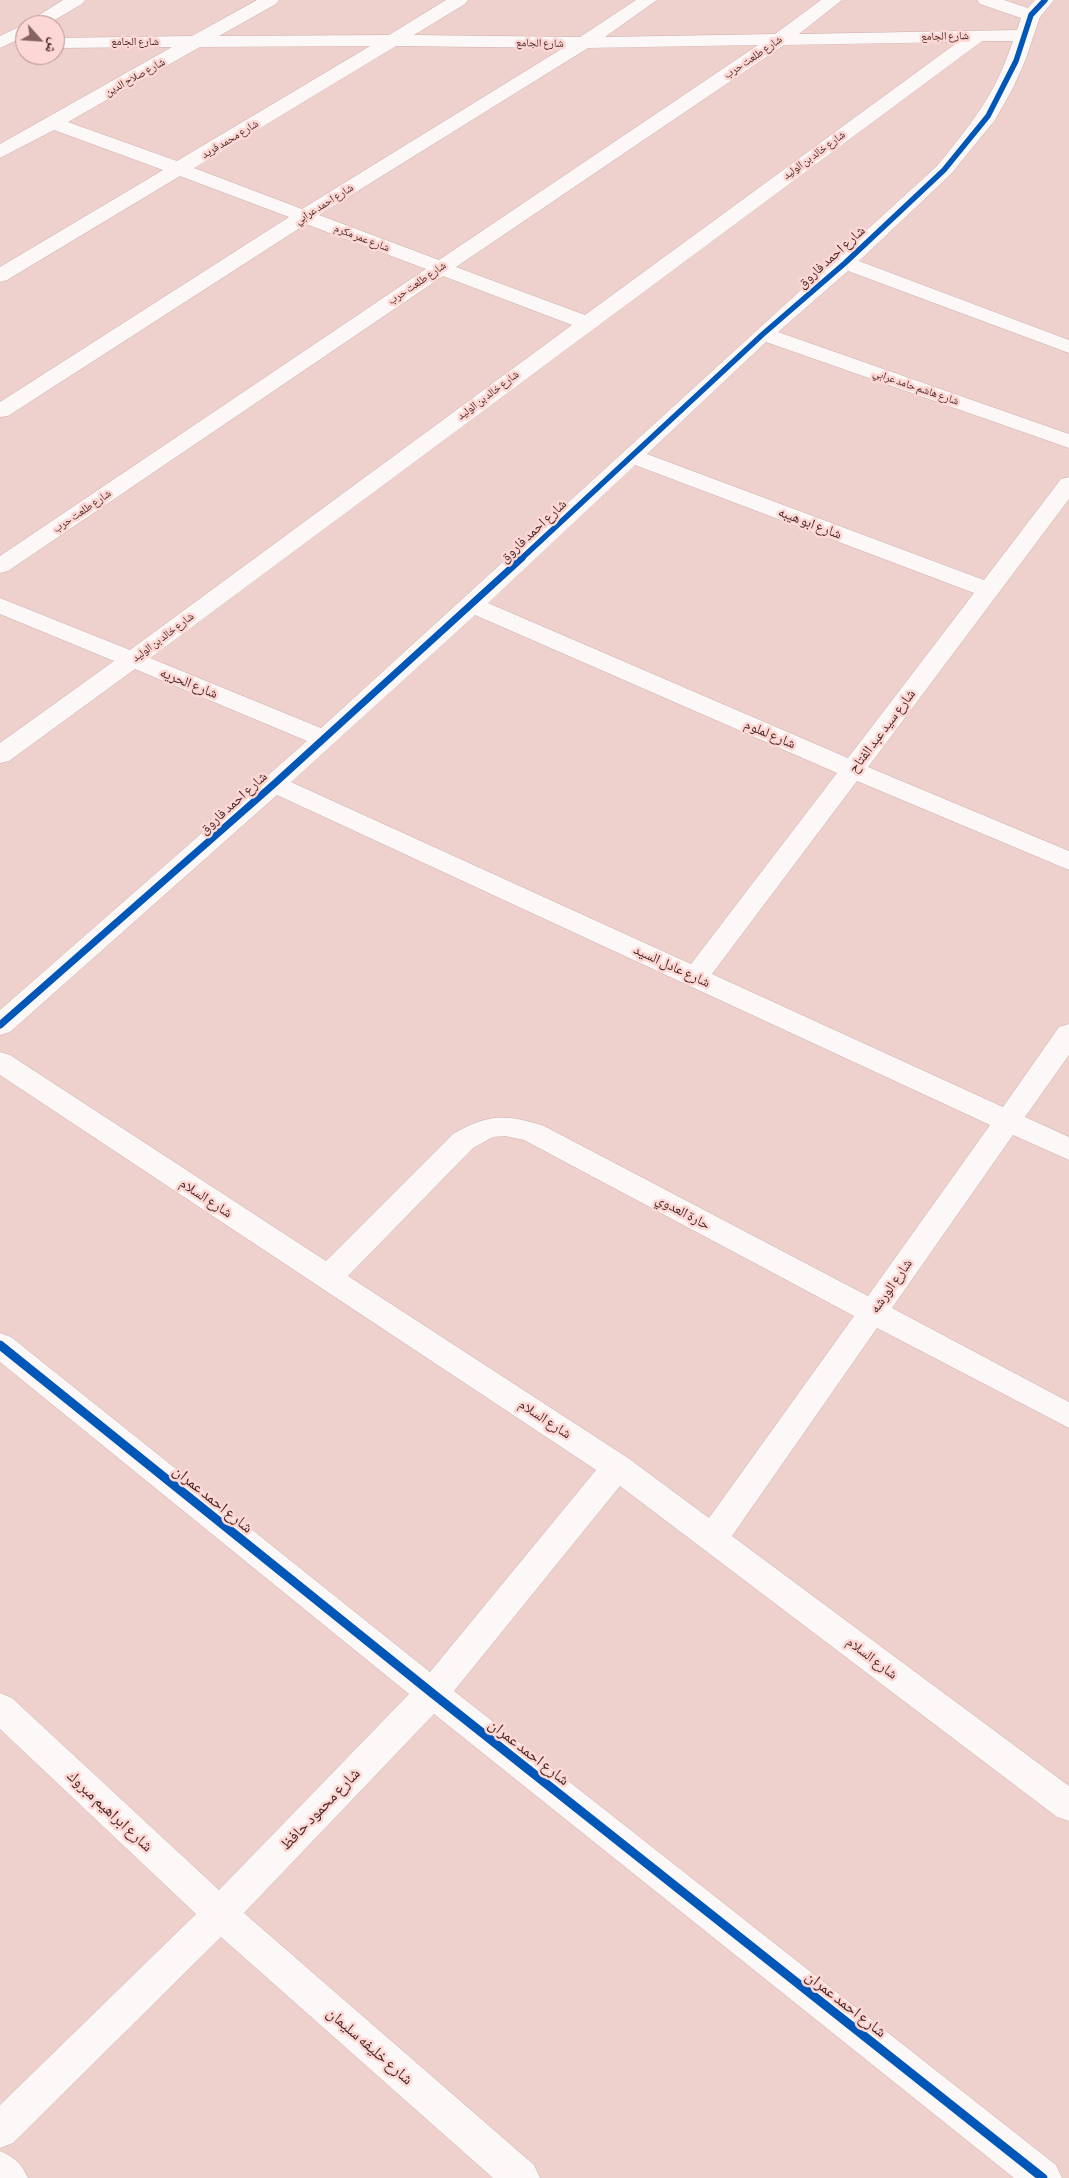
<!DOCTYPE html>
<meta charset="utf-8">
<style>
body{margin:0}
#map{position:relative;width:1069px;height:2178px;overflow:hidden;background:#eed0cd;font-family:"Asap Condensed","Noto Naskh Arabic",sans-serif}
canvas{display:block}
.north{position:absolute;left:15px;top:15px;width:50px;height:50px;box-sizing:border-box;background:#fdd7d3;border:1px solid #b5918d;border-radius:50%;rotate:116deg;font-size:14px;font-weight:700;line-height:20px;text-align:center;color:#4a2724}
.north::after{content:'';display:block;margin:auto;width:18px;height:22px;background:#83625f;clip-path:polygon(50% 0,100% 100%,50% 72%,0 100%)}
</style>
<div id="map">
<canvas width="1069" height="2178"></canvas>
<div class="north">ش</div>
</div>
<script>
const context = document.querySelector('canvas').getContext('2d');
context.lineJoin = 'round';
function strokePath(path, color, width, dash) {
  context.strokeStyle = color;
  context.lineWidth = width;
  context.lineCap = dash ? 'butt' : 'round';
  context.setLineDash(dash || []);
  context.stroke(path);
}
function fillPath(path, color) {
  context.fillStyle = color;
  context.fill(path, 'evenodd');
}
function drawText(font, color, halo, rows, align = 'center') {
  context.font = font + ' "Asap Condensed","Noto Naskh Arabic",sans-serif';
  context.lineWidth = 5;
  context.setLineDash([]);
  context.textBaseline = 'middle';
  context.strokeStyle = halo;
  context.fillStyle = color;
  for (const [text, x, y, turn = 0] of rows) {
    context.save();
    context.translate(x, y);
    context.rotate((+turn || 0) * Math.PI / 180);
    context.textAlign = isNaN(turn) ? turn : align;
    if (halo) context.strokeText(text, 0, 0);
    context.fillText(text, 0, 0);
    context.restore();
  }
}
const minor = new Path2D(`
 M 63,0 L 85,0 L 82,4 L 46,25 L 25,25 L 25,36 L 0,48 L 0,36 L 25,24 Z
 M 257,0 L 279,0 L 276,4 L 219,36 L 389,35 L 446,0 L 468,0 L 465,4 L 414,35 L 580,37 L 636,0 L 657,0 L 605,37 L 775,34 L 821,0 L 842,0 L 799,34 L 1017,30 L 1021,18 L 980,4 L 977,0 L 1004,0 L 1028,8 L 1035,0 L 1054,0 L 1040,17 L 1025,61 L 1013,88 L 995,120 L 951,174 L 859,261 L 1069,340 L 1069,353 L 848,271 L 778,332 L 1069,434 L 1069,448 L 766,342 L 647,454 L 984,580 L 1061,479 L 1069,477 L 1069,499 L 868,767 L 1069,851 L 1069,870 L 857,781 L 712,974 L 1003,1107 L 1059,1027 L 1069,1024 L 1069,1055 L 1025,1117 L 1069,1137 L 1069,1160 L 1013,1135 L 892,1308 L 1069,1402 L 1069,1428 L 877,1328 L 732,1536 L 1069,1786 L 1069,1821 L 1057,1817 L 620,1486 L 454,1691 L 1056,2165 L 1062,2178 L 1014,2178 L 434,1714 L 244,1913 L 534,2165 L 540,2178 L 493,2178 L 221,1937 L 13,2143 L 0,2148 L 0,2105 L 196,1914 L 0,1729 L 0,1693 L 12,1698 L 219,1890 L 409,1694 L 0,1362 L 0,1333 L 11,1337 L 430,1672 L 596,1470 L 0,1075 L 0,1052 L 10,1055 L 326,1261 L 453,1134 C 489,1113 506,1114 544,1126 L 868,1296 L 990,1125 L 277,795 L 10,1032 L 0,1035 L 0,1010 L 307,741 L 135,669 L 9,761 L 0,763 L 0,743 L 114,661 L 0,614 L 0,598 L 130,650 L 572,325 L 443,276 L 8,571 L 0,573 L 0,556 L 426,269 L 306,224 L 8,416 L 0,417 L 0,402 L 289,217 L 180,176 L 7,280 L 0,282 L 0,267 L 163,170 L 54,130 L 0,158 L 0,144 L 172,47 L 55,48 L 55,38 L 192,36 ZM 982,41 L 1013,41 C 995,95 973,122 937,166 L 321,728 L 150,658 ZM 958,42 L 585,315 L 456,267 L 784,45 ZM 758,45 L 439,260 L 319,215 L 588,48 ZM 370,46 L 177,161 L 68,122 L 200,47 ZM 396,46 L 563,48 L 302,209 L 194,168 ZM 635,465 L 974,593 L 848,758 L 488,603 ZM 475,615 L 837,773 L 691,964 L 291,782 ZM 505,1136 L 524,1140 L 854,1316 L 709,1518 L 628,1458 L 348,1276 L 473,1148 L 493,1137 Z
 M 0,2151 C 15,2158 21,2163 28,2178 L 0,2178 Z`);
strokePath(minor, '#ccaeab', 1);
fillPath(minor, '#fcf8f8');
strokePath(new Path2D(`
 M 521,559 L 763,334 L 845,263 L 944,170 L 988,116 L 1016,61 L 1031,15 L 1045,0`), '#0057b8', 5.5);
strokePath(new Path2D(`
 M 0,1025 L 274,784 L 522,558`), '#0057b8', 7);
strokePath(new Path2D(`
 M 0,1345 L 432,1693 L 1043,2178`), '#0057b8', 9);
drawText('11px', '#4a2724', '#fdd7d3', [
 ["شارع الجامع",945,36,-1],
 ["شارع الجامع",135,42],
 ["شارع الجامع",540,43,1],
 ["شارع طلعت حرب",753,57,-34],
 ["شارع صلاح الدين",135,77,-29],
 ["شارع محمد فريد",230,139,-31],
 ["شارع خالد بن الوليد",814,155,-36],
 ["شارع احمد عرابي",324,204,-32],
 ["شارع عمر مكرم",362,238,21],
 ["شارع طلعت حرب",417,283,-34],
 ["شارع هاشم حامد عرابي",916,387,19],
 ["شارع خالد بن الوليد",488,395,-37],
 ["شارع طلعت حرب",82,511,-34],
 ["شارع خالد بن الوليد",163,637,-37]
]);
drawText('14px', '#4a2724', '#fdd7d3', [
 ["شارع احمد فاروق",831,257,-42],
 ["شارع ابو هيبه",810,523,21],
 ["شارع احمد فاروق",533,531,-43],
 ["شارع الحريه",189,683,22],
 ["شارع سيد عبد الفتاح",882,731,-53],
 ["شارع لملوم",770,734,23],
 ["شارع احمد فاروق",233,803,-42],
 ["شارع عادل السيد",672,966,25],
 ["شارع السلام",206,1198,33],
 ["حارة العدوي",683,1212,28],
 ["شارع الورشه",891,1286,-55],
 ["شارع السلام",545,1419,33],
 ["شارع السلام",872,1658,37]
]);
drawText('16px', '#4a2724', '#fdd7d3', [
 ["شارع احمد عمران",213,1499,39],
 ["شارع احمد عمران",529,1752,38],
 ["شارع محمود حافظ",320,1809,-46],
 ["شارع ابراهيم مبروك",110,1811,43],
 ["شارع احمد عمران",846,2004,38],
 ["شارع خليفه سليمان",370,2046,41]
]);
</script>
